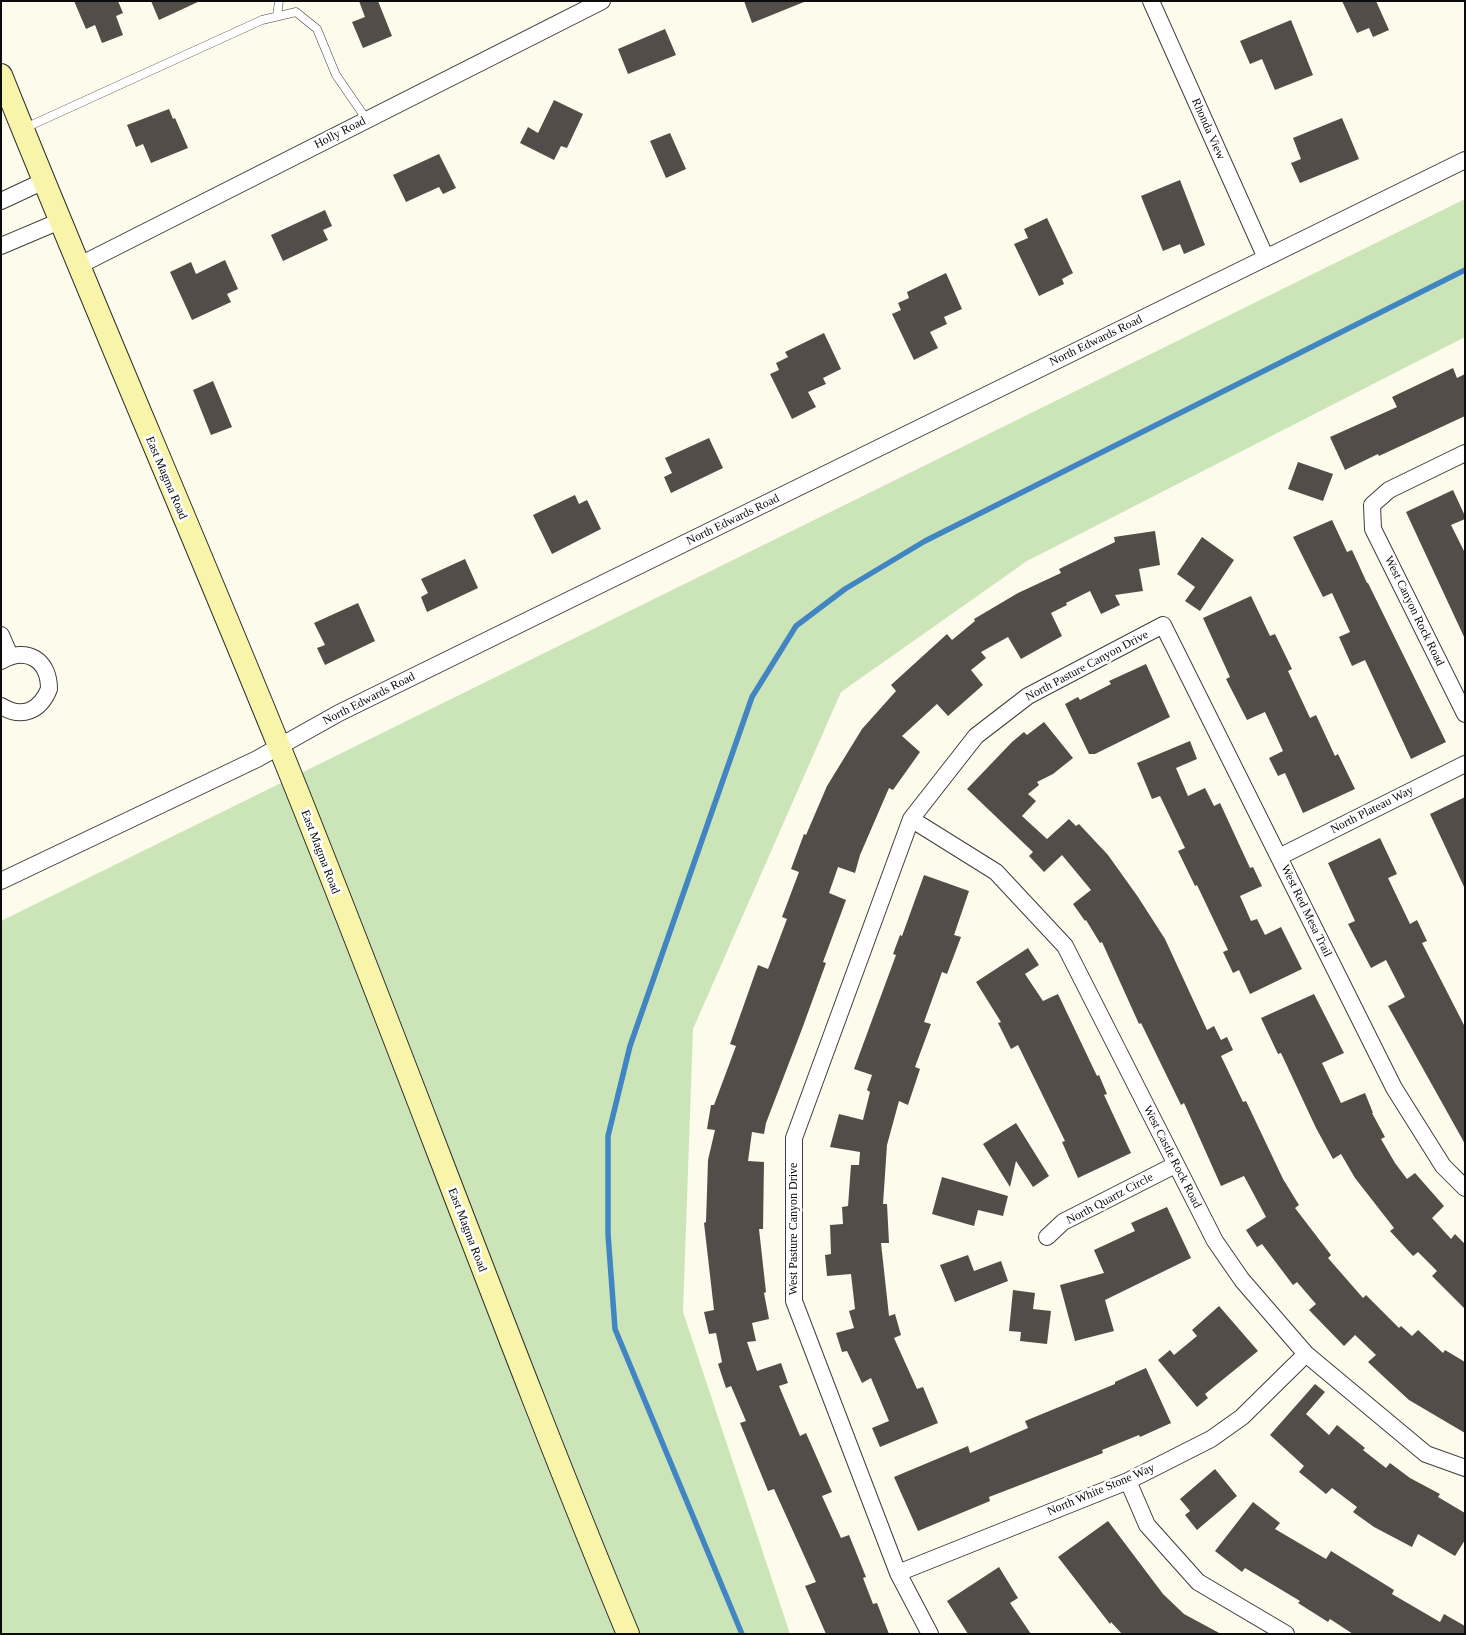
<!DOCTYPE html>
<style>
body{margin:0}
#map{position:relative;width:1466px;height:1635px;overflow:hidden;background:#fdfbeb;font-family:Georgia,serif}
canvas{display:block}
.frame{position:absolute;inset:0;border:2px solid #0b0b0b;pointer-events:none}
</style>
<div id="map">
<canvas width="1466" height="1635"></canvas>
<div class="frame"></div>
</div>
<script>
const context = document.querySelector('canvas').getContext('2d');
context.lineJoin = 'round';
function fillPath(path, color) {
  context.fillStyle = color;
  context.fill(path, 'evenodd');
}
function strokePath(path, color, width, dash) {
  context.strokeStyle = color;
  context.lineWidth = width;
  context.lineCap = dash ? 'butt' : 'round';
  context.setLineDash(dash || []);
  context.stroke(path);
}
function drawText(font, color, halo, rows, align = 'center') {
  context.font = font + ' Georgia,serif';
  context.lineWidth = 5;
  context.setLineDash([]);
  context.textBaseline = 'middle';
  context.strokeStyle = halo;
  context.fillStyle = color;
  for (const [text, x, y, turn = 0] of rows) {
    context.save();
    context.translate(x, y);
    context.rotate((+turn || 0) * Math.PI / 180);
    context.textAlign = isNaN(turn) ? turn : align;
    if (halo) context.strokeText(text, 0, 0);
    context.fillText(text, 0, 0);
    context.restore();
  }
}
fillPath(new Path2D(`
 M 1465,199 L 1465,337 L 1027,561 L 841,692 L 693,1029 L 683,1312 L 790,1634 L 1,1634 L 1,921 Z`), '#cce5b8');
strokePath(new Path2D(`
 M 742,1634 L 615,1329 L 608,1234 L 608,1136 L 630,1046 L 752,697 L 796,626 L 845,589 L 925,541 L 1465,270`), '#4186c2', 5.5);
fillPath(new Path2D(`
 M 74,1 L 118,1 L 123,13 L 116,16 L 123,35 L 102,43 L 95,25 L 86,29 Z
 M 151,1 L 200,1 L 159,20 Z
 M 359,1 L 378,1 L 392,36 L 363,48 L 352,22 L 365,17 Z
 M 744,1 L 804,1 L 804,2 L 752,23 Z
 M 1342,1 L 1376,1 L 1389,30 L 1373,37 L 1369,28 L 1357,33 Z
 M 1291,20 L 1313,75 L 1275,90 L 1262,59 L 1250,64 L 1240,41 Z
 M 665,29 L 676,55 L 628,74 L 618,49 Z
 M 554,100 L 583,114 L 567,148 L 561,146 L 554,160 L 520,143 L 528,127 L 538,133 Z
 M 169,109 L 173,119 L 175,118 L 188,148 L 151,163 L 143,144 L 136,147 L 127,125 Z
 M 1342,118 L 1359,159 L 1300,183 L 1291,163 L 1301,159 L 1293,138 Z
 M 670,133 L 686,169 L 666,178 L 650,141 Z
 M 439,154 L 456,188 L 443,194 L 439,187 L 406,202 L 393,175 Z
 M 1180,180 L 1205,245 L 1184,254 L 1180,244 L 1163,251 L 1141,196 Z
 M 325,210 L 332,226 L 323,230 L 328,240 L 283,261 L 271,235 Z
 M 1047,218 L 1073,273 L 1062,279 L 1064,284 L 1039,296 L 1014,244 L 1028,238 L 1024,229 Z
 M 225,260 L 238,289 L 227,294 L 231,302 L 192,320 L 170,272 L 191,262 L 196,274 Z
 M 946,273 L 962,309 L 944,317 L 947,324 L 930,332 L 938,348 L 914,360 L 892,314 L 901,310 L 898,303 L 909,298 L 907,292 Z
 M 824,333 L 841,369 L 823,378 L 826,384 L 808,392 L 816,407 L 792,419 L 770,374 L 779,370 L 776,363 L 788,357 L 785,352 Z
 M 1453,368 L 1457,378 L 1465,374 L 1465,416 L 1379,456 L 1378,454 L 1345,470 L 1330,437 L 1397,407 L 1392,397 Z
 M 213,381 L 232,427 L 211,435 L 193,390 Z
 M 709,438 L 723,468 L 671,493 L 664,477 L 672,473 L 665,458 Z
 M 1298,462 L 1333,474 L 1323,501 L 1288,489 Z
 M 1453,490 L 1465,516 L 1465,519 L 1451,525 L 1465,553 L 1465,639 L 1406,512 Z
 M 575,495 L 579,504 L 587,500 L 601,529 L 552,554 L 533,515 Z
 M 1332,520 L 1347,552 L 1352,550 L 1367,583 L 1368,583 L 1446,742 L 1411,759 L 1365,660 L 1352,666 L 1339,637 L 1350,632 L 1332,593 L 1323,597 L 1293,537 Z
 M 1155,531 L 1160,565 L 1139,569 L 1143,591 L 1115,595 L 1120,605 L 1101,614 L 1090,591 L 1066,603 L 1067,605 L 1051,613 L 1062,636 L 1021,659 L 1008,637 L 981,652 L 986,658 L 971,670 L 983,685 L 948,716 L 937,704 L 902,736 L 920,752 L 893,790 L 889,788 L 860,855 L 855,873 L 838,867 L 829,893 L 846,900 L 823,962 L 826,963 L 802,1029 L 766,1123 L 764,1134 L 752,1132 L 748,1161 L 764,1162 L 763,1229 L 759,1229 L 766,1292 L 764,1293 L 769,1319 L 752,1323 L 756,1341 L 747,1342 L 757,1371 L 781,1363 L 788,1383 L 779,1386 L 800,1436 L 806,1433 L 832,1492 L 822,1496 L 841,1538 L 849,1535 L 866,1577 L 863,1578 L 873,1604 L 877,1603 L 889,1634 L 826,1634 L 805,1586 L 816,1582 L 774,1489 L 768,1491 L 740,1423 L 746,1421 L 731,1386 L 726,1388 L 718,1364 L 722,1362 L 716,1333 L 709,1334 L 704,1312 L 714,1310 L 704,1223 L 706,1222 L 708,1160 L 715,1130 L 707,1129 L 711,1105 L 714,1105 L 736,1046 L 730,1044 L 758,965 L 768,969 L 787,919 L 782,917 L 799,872 L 791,869 L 804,834 L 806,835 L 827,786 L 862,729 L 896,691 L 891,685 L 947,634 L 952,640 L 975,621 L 974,619 L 1018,593 L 1061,573 L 1059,569 L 1115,542 L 1114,537 Z
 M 1202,537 L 1234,560 L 1200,611 L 1185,601 L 1195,587 L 1177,574 Z
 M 465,559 L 478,588 L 427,612 L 421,597 L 428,593 L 421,579 Z
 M 1251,596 L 1270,636 L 1275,634 L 1292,669 L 1288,671 L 1310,718 L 1316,715 L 1335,756 L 1338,754 L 1355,789 L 1303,813 L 1285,773 L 1278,776 L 1269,758 L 1283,751 L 1265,712 L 1247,720 L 1226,679 L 1230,677 L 1203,618 Z
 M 358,603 L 375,641 L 325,665 L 317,648 L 325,645 L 314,623 Z
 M 1146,664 L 1170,717 L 1095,754 L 1089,754 L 1065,704 L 1078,697 L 1080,700 L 1111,684 L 1109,681 Z
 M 1044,722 L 1073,758 L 1053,774 L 1037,782 L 1039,785 L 1028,794 L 1036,801 L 1022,816 L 1047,839 L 1069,819 L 1076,826 L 1079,824 L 1108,855 L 1138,897 L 1165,939 L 1207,1030 L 1214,1026 L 1221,1040 L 1227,1037 L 1233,1050 L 1221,1056 L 1243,1102 L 1246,1101 L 1283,1179 L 1299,1205 L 1295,1208 L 1331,1255 L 1328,1258 L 1363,1298 L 1366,1295 L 1399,1328 L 1401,1326 L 1412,1336 L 1418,1330 L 1443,1353 L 1445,1350 L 1465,1362 L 1465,1433 L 1409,1400 L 1385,1378 L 1368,1362 L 1376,1355 L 1355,1335 L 1344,1346 L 1309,1310 L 1316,1304 L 1297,1282 L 1293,1285 L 1262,1244 L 1257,1247 L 1246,1230 L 1266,1217 L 1244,1176 L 1221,1186 L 1184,1103 L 1181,1105 L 1141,1023 L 1139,1024 L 1102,942 L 1100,943 L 1086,920 L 1085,921 L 1073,904 L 1091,890 L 1062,855 L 1044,872 L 1029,856 L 1033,852 L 967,789 L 1012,742 L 1024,732 L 1027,735 Z
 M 1190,741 L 1197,759 L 1176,768 L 1188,796 L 1205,788 L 1214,806 L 1220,803 L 1250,868 L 1253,867 L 1262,886 L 1240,896 L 1251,921 L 1257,919 L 1265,935 L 1281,927 L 1302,969 L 1250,994 L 1239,970 L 1233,973 L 1223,952 L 1228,950 L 1197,885 L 1195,886 L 1178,851 L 1185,848 L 1160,796 L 1152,799 L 1137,763 Z
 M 1465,797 L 1465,889 L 1430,814 Z
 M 1380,838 L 1397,874 L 1388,878 L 1410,924 L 1417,920 L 1427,941 L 1422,943 L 1465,1027 L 1465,1144 L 1388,1006 L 1405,997 L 1386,960 L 1371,968 L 1348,924 L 1355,921 L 1328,863 Z
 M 924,875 L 969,891 L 954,935 L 961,937 L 947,974 L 942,972 L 924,1022 L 931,1024 L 915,1067 L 920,1069 L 908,1105 L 899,1101 L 887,1145 L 883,1204 L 887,1204 L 889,1243 L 881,1243 L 889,1316 L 895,1314 L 901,1335 L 894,1338 L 917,1389 L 923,1387 L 938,1423 L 880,1447 L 872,1428 L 889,1421 L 871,1378 L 862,1383 L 847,1351 L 842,1352 L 836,1333 L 854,1328 L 849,1311 L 855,1309 L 851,1274 L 827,1276 L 825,1255 L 831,1254 L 830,1225 L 843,1224 L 842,1207 L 848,1206 L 851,1165 L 859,1165 L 860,1152 L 830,1147 L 839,1114 L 863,1120 L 870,1092 L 867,1090 L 872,1075 L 854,1069 L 896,955 L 893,954 L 900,935 L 902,936 Z
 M 1028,948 L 1039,965 L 1025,974 L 1043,1001 L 1058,994 L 1097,1076 L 1099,1075 L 1107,1094 L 1104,1095 L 1131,1153 L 1078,1178 L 1062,1142 L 1065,1141 L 1018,1045 L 1011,1049 L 998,1023 L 1001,1022 L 976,982 Z
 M 1314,994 L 1344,1053 L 1322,1063 L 1341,1103 L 1365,1093 L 1373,1113 L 1372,1113 L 1385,1137 L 1381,1139 L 1395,1163 L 1407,1179 L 1415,1173 L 1444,1206 L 1432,1218 L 1451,1239 L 1455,1234 L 1465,1244 L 1465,1309 L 1432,1276 L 1437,1271 L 1418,1252 L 1413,1256 L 1390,1231 L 1394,1228 L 1355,1178 L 1341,1154 L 1333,1159 L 1316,1128 L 1281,1053 L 1278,1054 L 1261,1018 Z
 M 1016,1123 L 1049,1176 L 1033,1187 L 1016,1161 L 1010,1187 L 983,1144 Z
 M 942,1177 L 1008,1196 L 1003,1216 L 978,1210 L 974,1226 L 932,1214 Z
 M 1167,1207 L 1191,1258 L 1105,1300 L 1114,1331 L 1075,1341 L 1060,1285 L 1104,1273 L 1094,1250 L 1135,1231 L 1131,1223 Z
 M 968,1255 L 974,1271 L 1001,1261 L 1008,1281 L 955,1302 L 940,1265 Z
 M 1013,1290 L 1035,1293 L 1033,1309 L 1051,1311 L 1047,1344 L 1020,1341 L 1021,1332 L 1009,1331 Z
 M 1219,1306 L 1258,1351 L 1205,1394 L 1208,1398 L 1197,1407 L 1158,1360 L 1170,1350 L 1174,1355 L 1197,1336 L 1192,1330 Z
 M 1146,1368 L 1171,1423 L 1140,1437 L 1139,1435 L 1102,1450 L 1103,1453 L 989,1497 L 990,1501 L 918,1531 L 894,1477 L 968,1446 L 970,1453 L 1028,1428 L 1025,1421 L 1115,1384 L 1115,1382 Z
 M 1315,1384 L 1325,1392 L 1306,1414 L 1329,1435 L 1337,1425 L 1365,1448 L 1363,1450 L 1386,1468 L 1390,1463 L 1410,1478 L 1440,1494 L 1438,1497 L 1465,1513 L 1465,1540 L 1455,1556 L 1418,1534 L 1412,1547 L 1374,1527 L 1353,1512 L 1357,1507 L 1332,1488 L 1326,1494 L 1299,1472 L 1304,1466 L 1270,1435 Z
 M 1215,1469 L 1237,1496 L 1197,1530 L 1185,1515 L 1190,1511 L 1180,1499 Z
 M 1253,1502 L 1280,1523 L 1275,1529 L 1326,1559 L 1331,1551 L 1394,1590 L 1392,1594 L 1440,1622 L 1444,1614 L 1465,1626 L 1465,1634 L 1353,1634 L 1330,1619 L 1328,1622 L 1298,1603 L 1300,1601 L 1245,1568 L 1242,1572 L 1215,1551 Z
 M 1108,1521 L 1163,1594 L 1184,1614 L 1221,1634 L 1122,1634 L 1111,1622 L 1110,1624 L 1058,1557 Z
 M 999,1567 L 1018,1598 L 1010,1603 L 1031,1634 L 968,1634 L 947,1601 Z`), '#534d49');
const lane = new Path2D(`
 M 277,16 L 279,1
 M 25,128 L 262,20 L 296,12 L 317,29 L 336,75 L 367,120`);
const street = new Path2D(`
 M 1151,1 L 1266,258
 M 1,201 L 44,181
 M 1,246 L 60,221
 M 78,266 L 602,1
 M 1465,453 L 1389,490 L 1372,505 L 1373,529 L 1465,714
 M 1,635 L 10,656
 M 1,661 C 27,646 49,660 49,689 C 40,711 22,719 1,706
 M 911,819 L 996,872 L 1065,946 L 1215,1241 L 1242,1280 L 1306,1354 L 1426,1454 L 1465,1468
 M 1279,857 L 1465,764
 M 1,881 L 257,759 L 339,713 L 1465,160
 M 1047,1237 L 1063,1222 L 1175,1165
 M 1128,1481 L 1147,1525 L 1198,1582 L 1286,1634
 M 898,1573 L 1128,1481 L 1211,1439 L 1242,1417 L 1306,1354
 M 930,1634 L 898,1573 L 794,1301 L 794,1138 L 911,819 L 976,736 L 1028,696 L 1163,625 L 1394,1088 L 1443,1166 L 1465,1188`);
const secondary = new Path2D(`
 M 1,75 C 91,300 188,522 279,746 C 399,1041 506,1340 628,1634`);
strokePath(lane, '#3e3e3e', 9);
strokePath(street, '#3e3e3e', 18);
strokePath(secondary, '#2d2d2d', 24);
strokePath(lane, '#fff', 8);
strokePath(street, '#fff', 16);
strokePath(secondary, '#f8f5ab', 22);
drawText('12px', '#0b0b0b', '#fff', [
 ["Rhonda View",1208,129,66],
 ["Holly Road",340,133,-27],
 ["North Edwards Road",1096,341,-26],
 ["East Magma Road",166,478,67],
 ["North Edwards Road",733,520,-26],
 ["West Canyon Rock Road",1414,611,64],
 ["North Pasture Canyon Drive",1087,666,-28],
 ["North Edwards Road",369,699,-27],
 ["North Plateau Way",1372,810,-27],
 ["East Magma Road",320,852,69],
 ["West Red Mesa Trail",1306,911,64],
 ["West Castle Rock Road",1172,1157,63],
 ["North Quartz Circle",1110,1199,-28],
 ["West Pasture Canyon Drive",794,1229,-90],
 ["East Magma Road",467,1230,69],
 ["North White Stone Way",1101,1490,-23]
]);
</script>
